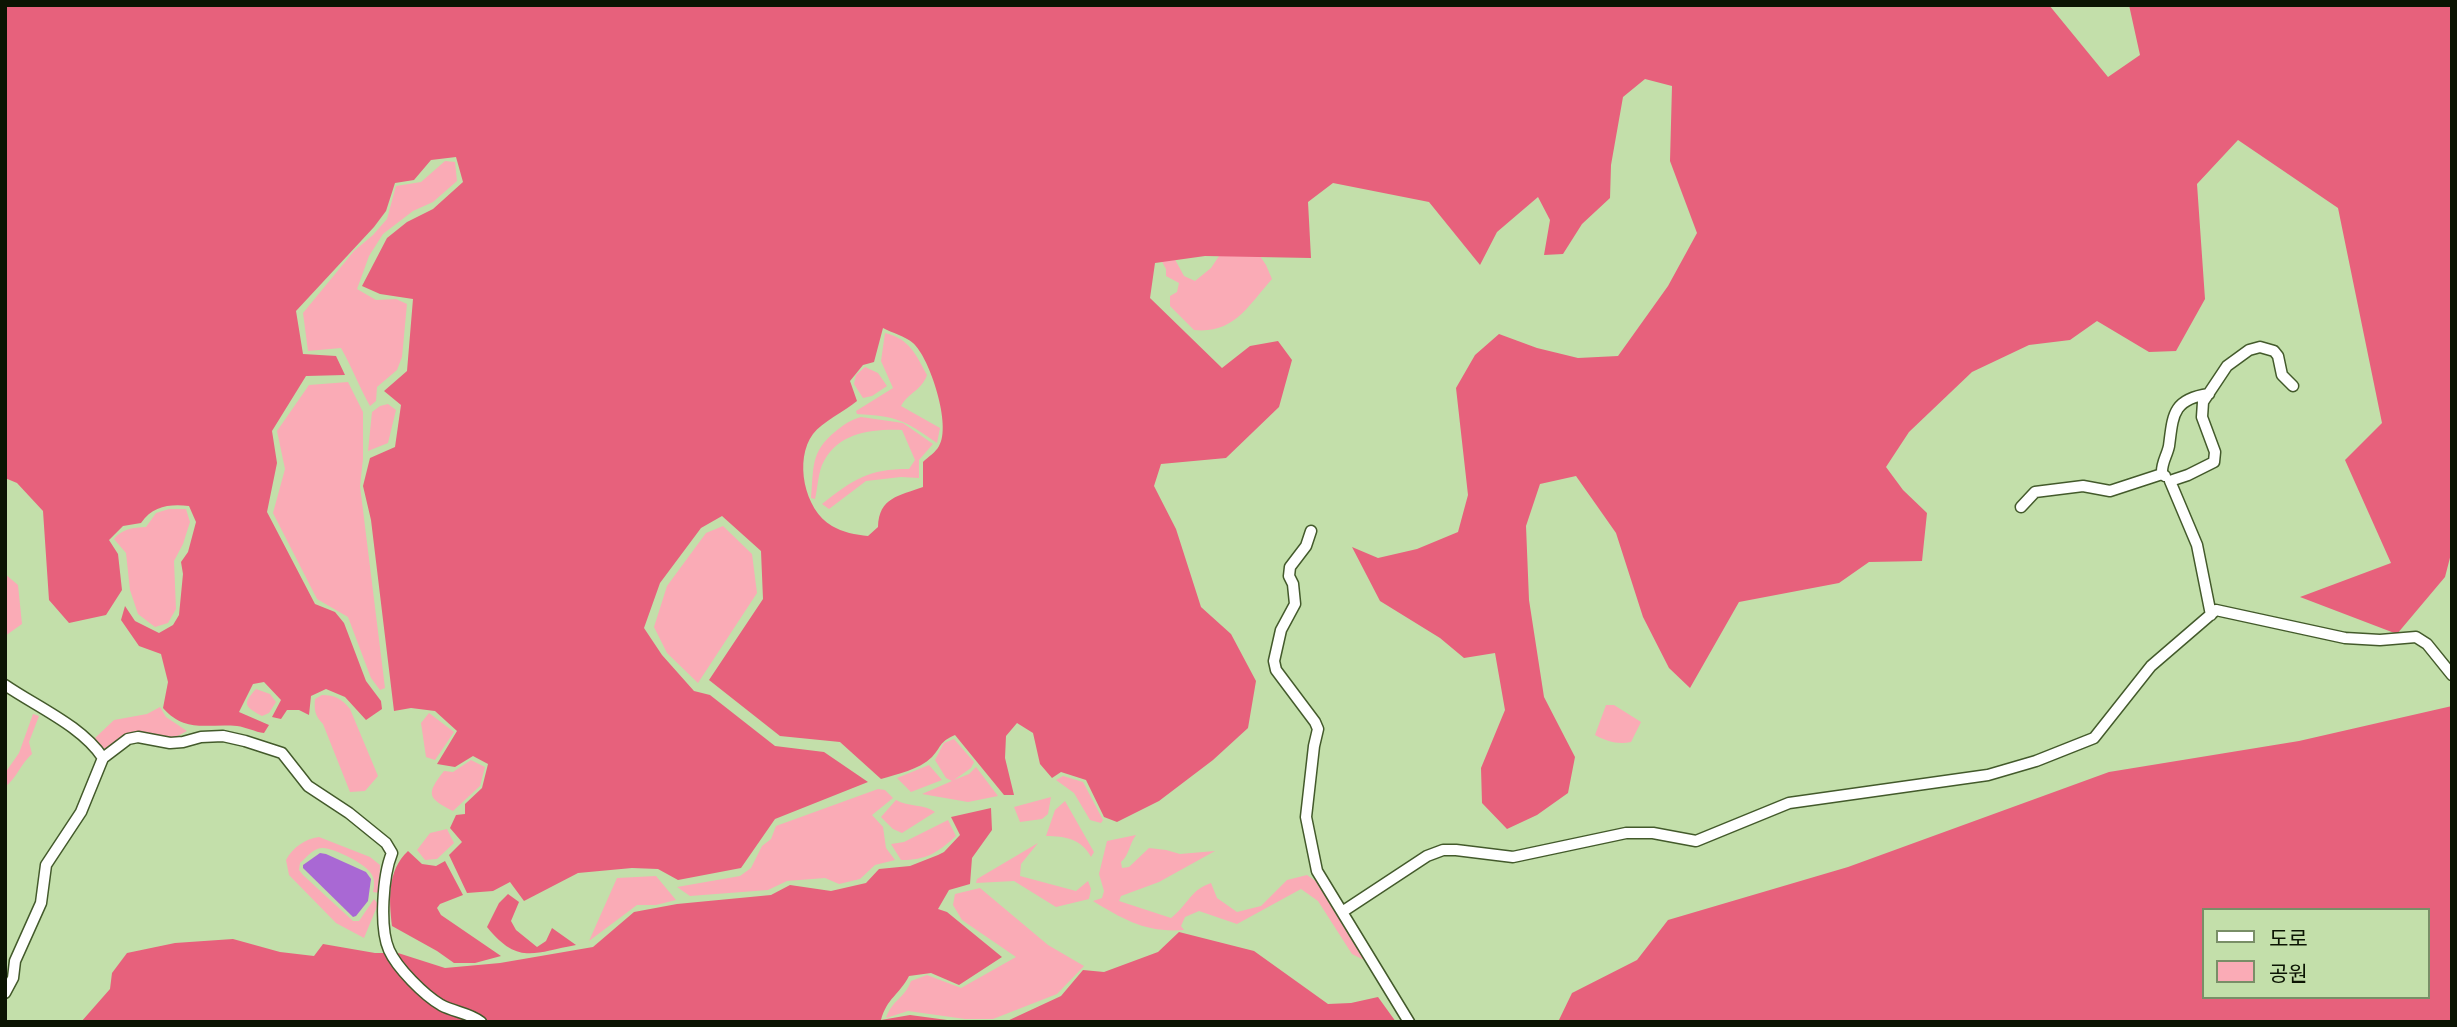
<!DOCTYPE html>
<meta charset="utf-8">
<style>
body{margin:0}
#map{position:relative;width:2457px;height:1027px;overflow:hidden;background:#c3dfaa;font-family:Barlow,"Noto Sans KR",sans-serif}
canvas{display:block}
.frame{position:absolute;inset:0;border:7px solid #0b1403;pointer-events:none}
.legend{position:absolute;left:2202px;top:908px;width:228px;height:91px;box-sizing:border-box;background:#c3dfaa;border:2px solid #798e67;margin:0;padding:9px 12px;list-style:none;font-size:21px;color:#0b1403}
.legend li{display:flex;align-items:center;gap:14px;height:35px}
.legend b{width:35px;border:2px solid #798e67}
</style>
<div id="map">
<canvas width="2457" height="1027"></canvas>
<div class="frame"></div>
<ul class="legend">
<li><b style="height:9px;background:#fff"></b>도로</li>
<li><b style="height:19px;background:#faabb6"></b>공원</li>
</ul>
</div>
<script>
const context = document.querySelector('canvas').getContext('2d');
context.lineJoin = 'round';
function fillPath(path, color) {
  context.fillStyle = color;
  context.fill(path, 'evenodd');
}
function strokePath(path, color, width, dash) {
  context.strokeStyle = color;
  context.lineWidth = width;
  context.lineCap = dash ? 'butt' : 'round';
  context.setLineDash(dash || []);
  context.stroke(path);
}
fillPath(new Path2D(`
 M 445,161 L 455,162 L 457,181 L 433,202 L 413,211 L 383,234 L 369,256 L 357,289 L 376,300 L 396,299 L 407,304 L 402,357 L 397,370 L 377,387 L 376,401 L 370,406 C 359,387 352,367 341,348 L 308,351 L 303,313 L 354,251 L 373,235 L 387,219 L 396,186 L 421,182 Z
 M 1231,238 L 1250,241 L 1266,265 L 1272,279 C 1248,306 1234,334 1194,330 L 1170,306 L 1170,296 L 1177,292 L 1179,283 L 1166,276 L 1166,269 L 1160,258 L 1172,254 L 1184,276 L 1195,281 L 1211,268 Z
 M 885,333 C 910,339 916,355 927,375 C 922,390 908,393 901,406 L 940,428 L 937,443 C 904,420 897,416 857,414 L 856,411 L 893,388 L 881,361 Z
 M 865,367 L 878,373 L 887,386 L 872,396 L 863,398 L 854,384 L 856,375 Z
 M 348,382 L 363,412 L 363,459 L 360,486 L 385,688 L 380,690 L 371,678 L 348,617 L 317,599 L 273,513 L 285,469 L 277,431 L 309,385 Z
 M 388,404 L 396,410 L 388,443 L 368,451 L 372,412 L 380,406 Z
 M 861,417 L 903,423 L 933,444 L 919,460 L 919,478 L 901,477 L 866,481 L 829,509 L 822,504 C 854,479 868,469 909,469 L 915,460 L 902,430 C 872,429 840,432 824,461 C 818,471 818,487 815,499 L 811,498 C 814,467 810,452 836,431 C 845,424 850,420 861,417 Z
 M 169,509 L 186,509 L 190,522 L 183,544 L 174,561 L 176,609 L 168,623 L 155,627 L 138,614 L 130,590 L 126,553 L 114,539 C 123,528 133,528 146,527 L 156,513 Z
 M 723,526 L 752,554 L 757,593 L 698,683 L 667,653 L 654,627 L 667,586 L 706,533 Z
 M 5,574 L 18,585 L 22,624 L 5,636 Z
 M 256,689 L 270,694 L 276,702 L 269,713 L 262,716 C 246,707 241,705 256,689 Z
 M 322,695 C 335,695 342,699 350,709 L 378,776 L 365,791 L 350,792 L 323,724 C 315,716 314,710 315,699 Z
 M 1606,705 L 1614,705 L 1641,722 L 1631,742 C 1618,745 1606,741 1595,735 Z
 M 160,707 L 166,717 L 187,731 L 174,738 L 135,731 L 109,749 L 104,749 L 95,738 L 114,720 L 147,714 Z
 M 429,713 L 454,732 L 435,760 L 426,757 L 421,723 Z
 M 33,714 L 39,716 L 29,742 L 32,754 C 21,763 17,778 5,787 L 5,773 L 19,753 Z
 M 954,739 L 974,762 L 971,768 L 954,780 L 969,774 L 976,767 L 998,796 L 968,802 L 922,794 L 952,781 L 946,778 L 935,760 L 944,743 Z
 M 471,760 L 485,767 L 480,786 L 453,811 C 427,798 426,794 444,771 L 453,772 Z
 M 929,765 L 942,780 L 911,792 L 897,778 Z
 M 1063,776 L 1083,782 L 1103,820 L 1101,823 L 1090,820 L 1074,793 L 1056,780 Z
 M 878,789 L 885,790 L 893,798 L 872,815 L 883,827 L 886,848 L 895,860 L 875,865 L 860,879 L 839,884 L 825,878 L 787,881 L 768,890 L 690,896 L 677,887 L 740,876 L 751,868 L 762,846 L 771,839 L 776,826 Z
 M 1051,797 L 1048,814 L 1042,819 L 1020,822 L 1014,807 Z
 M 896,800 C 908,807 925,804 935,812 L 902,833 L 893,829 L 881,817 Z
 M 1065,801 L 1094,852 L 1091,857 C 1082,839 1065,836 1046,836 L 1055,810 Z
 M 948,820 L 956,836 C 937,853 927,860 901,860 L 891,844 L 904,842 Z
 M 447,829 L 454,843 L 437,859 L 425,860 L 417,850 L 430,833 Z
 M 1136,835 C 1129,844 1130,854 1121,862 L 1122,868 L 1129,867 L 1149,848 L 1166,850 L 1180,854 L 1215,851 L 1159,882 L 1121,896 L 1119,901 L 1171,918 C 1188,905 1190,890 1211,883 L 1217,898 L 1237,912 L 1261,906 L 1287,880 L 1307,875 L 1317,882 L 1364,960 L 1352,954 L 1318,901 L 1301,889 L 1237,924 L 1199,911 L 1185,917 L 1181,926 L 1184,930 C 1147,933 1124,920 1093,901 L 1102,898 L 1104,891 L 1099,874 L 1107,841 Z
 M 319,837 L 370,857 L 380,865 L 379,893 L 373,892 C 374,887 375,880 372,875 C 368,865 334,848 323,848 C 314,847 306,858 300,863 L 299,870 L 303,875 L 353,921 L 359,921 L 374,899 L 378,904 L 364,938 L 336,923 L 289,875 L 286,860 C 293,847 305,839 319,837 Z
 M 1038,843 L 1021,864 L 1020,876 L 1076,891 L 1088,881 L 1091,889 L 1089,899 L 1056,907 L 1014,881 L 976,883 L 977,879 Z
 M 656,876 L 676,900 L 656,905 L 637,905 L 589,941 L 617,878 Z
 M 980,888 L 1048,945 L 1084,966 L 1057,994 L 993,1019 L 965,1019 L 908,1011 L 886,1018 C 892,1000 905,998 911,981 L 927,975 L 961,988 L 1016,957 L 962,920 L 953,905 L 955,894 Z`), '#faabb6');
fillPath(new Path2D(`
 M 5,5 L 2049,5 L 2108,77 L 2140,55 L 2129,5 L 2452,5 L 2452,550 L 2445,577 L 2397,634 L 2300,597 L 2391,563 L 2345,460 L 2382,423 L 2338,208 L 2238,140 L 2197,184 L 2205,299 L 2176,351 L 2149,352 L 2097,321 L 2070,340 L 2029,345 L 1972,372 L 1909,432 L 1886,467 L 1903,490 L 1927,513 L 1922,561 L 1869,562 L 1839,583 L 1739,602 L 1690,688 L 1669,668 L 1643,617 L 1616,533 L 1576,476 L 1540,484 L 1526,526 L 1529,600 L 1544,697 L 1575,757 L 1568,793 L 1537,815 L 1507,829 L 1482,803 L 1481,768 L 1505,710 L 1495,653 L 1464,658 L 1440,638 L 1380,601 L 1352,547 L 1378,558 L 1417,549 L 1458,532 L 1468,495 L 1456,388 L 1475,355 L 1499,334 L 1537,348 L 1578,358 L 1618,356 L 1668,286 L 1697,233 L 1670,161 L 1672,86 L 1645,79 L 1623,97 L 1611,165 L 1610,198 L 1582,224 L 1563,254 L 1544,255 L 1550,220 L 1538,197 L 1497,232 L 1480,265 L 1429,202 L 1333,183 L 1308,202 L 1311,258 L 1205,256 L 1155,263 L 1150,298 L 1222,368 L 1250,346 L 1278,341 L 1292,360 L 1279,407 L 1226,458 L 1161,464 L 1154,486 L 1176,529 L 1201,607 L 1231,634 L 1256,681 L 1248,728 L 1213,760 L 1159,801 L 1117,822 L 1104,817 L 1086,780 L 1061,772 L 1052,778 L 1040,764 L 1033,733 L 1017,723 L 1006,736 L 1005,758 L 1014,795 L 1004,795 L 955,735 C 939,742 942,746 932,757 C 919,770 897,774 881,779 L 840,742 L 780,736 L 709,680 L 763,599 L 761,551 L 722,516 L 701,528 L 660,583 L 644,628 L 662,655 L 694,691 L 710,695 L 775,746 L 824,752 L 868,782 L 775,819 L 741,868 L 678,880 L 658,869 L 632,868 L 578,873 L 524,901 L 510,882 L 493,891 L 467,893 L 449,855 L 462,842 L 450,828 L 456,815 L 465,814 L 465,804 L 482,788 L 488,764 L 473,756 L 455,767 L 437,764 L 457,731 L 435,711 L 411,708 L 394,711 L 371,520 L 363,486 L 370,458 L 395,447 L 401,405 L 384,391 L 407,371 L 413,299 L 380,294 L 362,286 L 387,238 L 407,222 L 433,209 L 463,182 L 456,157 L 431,160 L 414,180 L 395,183 L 386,211 L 374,227 L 296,311 L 303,354 L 336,356 L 345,375 L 306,376 L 272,431 L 277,463 L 267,512 L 315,604 L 335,612 L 344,623 L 366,681 L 381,701 L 382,709 L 366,720 L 345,697 L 326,689 L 311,696 L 309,715 L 299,710 L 287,710 L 281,719 L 272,717 L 281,700 L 264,682 L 253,684 L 239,712 L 269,725 L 264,733 C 255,732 246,727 237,726 C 208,723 186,734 163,708 L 168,682 L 161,654 L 139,646 L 121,620 L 125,606 L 135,621 L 159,633 L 173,625 L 179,615 L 183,574 L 181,562 L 188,552 L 196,522 L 189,506 C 169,504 153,506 141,523 L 123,526 L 109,540 L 118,554 L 122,590 L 106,615 L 69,623 L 49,600 L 43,511 L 17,483 L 5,478 ZM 883,328 C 892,333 905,336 913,343 C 930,358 952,426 939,446 C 936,452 928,457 923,462 L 923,487 C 899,496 879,497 878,527 L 868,536 C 856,535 842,532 832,526 C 804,510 794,459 813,434 C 822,422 845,411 857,401 L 850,381 L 863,365 L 874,362 Z
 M 2452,706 L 2452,1022 L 1558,1022 L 1572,993 L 1637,960 L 1668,920 L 1848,867 L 2109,772 L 2299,741 ZM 2203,910 L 2427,910 L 2427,997 L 2203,997 Z
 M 991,808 L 992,830 L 972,858 L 970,884 L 949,890 L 938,909 L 947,912 L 1002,957 L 959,985 L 931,973 L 909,976 C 899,995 887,998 881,1020 L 910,1015 L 962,1022 L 81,1022 L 110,989 L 112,973 L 127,953 L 175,943 L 233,939 L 280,952 L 314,956 L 323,944 L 375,953 L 398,953 L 445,968 L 500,963 L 593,947 L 634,912 L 677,904 L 771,895 L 790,885 L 831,891 L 866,883 L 879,869 L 910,866 L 938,855 L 944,852 L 960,835 L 951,817 Z
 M 408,851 L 422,864 L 436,866 L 445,861 L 463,895 L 440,904 L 437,908 L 441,915 L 501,956 L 475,963 L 454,963 L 437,951 L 392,926 C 389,899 387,871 408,851 Z
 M 508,894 L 519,902 L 511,921 L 516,930 L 537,947 L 546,941 L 552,928 L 576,945 C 533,953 518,965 487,927 L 499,903 Z
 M 1179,932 L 1254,951 L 1328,1004 L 1351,1003 L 1378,997 L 1396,1022 L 1005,1022 L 1061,996 L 1083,970 L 1104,972 L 1158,952 Z`), '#e7617c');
fillPath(new Path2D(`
 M 320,853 L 326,854 L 366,872 L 371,879 L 368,901 L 356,916 L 353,917 L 303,868 L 303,865 Z`), '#a968d4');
const street = new Path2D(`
 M 2165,476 L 2162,474 C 2161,463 2167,456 2169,446 C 2173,416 2172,399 2209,394
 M 2021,507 L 2035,492 L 2083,486 L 2110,491 L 2162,474
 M 1311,531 L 1306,546 L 1290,567 L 1289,576 L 1293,584 L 1295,604 L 1281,630 L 1274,661 L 1276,670 L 1315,722 L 1318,729 L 1314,746 L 1306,817 L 1317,871 L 1409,1022
 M 2211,615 L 2197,545 L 2170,481 L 2188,475 L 2214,462 L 2215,452 L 2202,417 L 2203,402 L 2227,366 L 2249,350 L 2260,347 L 2274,351 L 2278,356 L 2282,375 L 2293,386
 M 5,685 C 37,707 82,726 103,758 L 81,812 L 46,865 L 41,903 L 15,961 L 13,978 L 5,993
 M 103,758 L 128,739 L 138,737 L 170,743 L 183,742 L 201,737 L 223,736 L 245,741 L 282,753 L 308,786 L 349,813 L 386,843 L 392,853 C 383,875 379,927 389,950 C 397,968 424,995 441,1005 C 454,1012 470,1013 481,1022
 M 1342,912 L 1427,856 L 1443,850 L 1456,850 L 1513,857 L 1626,833 L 1653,833 L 1696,841 L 1789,803 L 1988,775 L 2036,761 L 2094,738 L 2151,666 L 2216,610 L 2345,638 L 2380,640 L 2416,637 L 2427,644 L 2452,675`);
strokePath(street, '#435a2b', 13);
strokePath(street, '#fff', 10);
</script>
